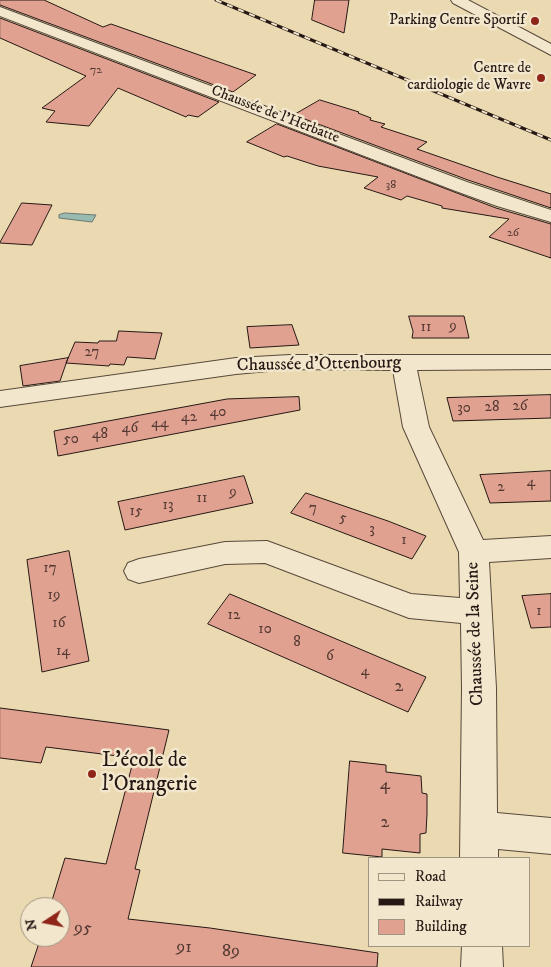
<!DOCTYPE html>
<meta charset="utf-8">
<style>
body{margin:0}
#map{position:relative;width:551px;height:967px;overflow:hidden;background:#ebdab1;font-family:"IM FELL DW Pica",serif}
canvas{display:block}
.legend{position:absolute;left:368px;top:857px;width:162px;height:90px;box-sizing:border-box;background:#f2e7cc;border:1px solid #a09482;margin:0;padding:6px 9px;list-style:none;font-size:15px;color:#261814}
.legend li{display:flex;align-items:center;gap:10px;height:25px}
.legend b{width:25px;border:1px solid #a09482}
.north{position:absolute;left:20px;top:897px;width:50px;height:50px;box-sizing:border-box;background:#f2e7cc;border:1px solid #a09482;border-radius:50%;rotate:259deg;font-size:14px;font-weight:700;line-height:20px;text-align:center;color:#261814}
.north::after{content:'';display:block;margin:auto;width:18px;height:22px;background:#8f2418;clip-path:polygon(50% 0,100% 100%,50% 72%,0 100%)}
</style>
<div id="map">
<canvas width="551" height="967"></canvas>
<ul class="legend">
<li><b style="height:6px;background:#f2e7cc"></b>Road</li>
<li><b style="height:6px;background:#261814"></b>Railway</li>
<li><b style="height:14px;background:#e0a190"></b>Building</li>
</ul>
<div class="north">N</div>
</div>
<script>
const context = document.querySelector('canvas').getContext('2d');
context.lineJoin = 'round';
function fillPath(path, color) {
  context.fillStyle = color;
  context.fill(path, 'evenodd');
}
function strokePath(path, color, width, dash) {
  context.strokeStyle = color;
  context.lineWidth = width;
  context.lineCap = dash ? 'butt' : 'round';
  context.setLineDash(dash || []);
  context.stroke(path);
}
function drawText(font, color, halo, rows, align = 'center') {
  context.font = font + ' "IM FELL DW Pica",serif';
  context.lineWidth = 5;
  context.setLineDash([]);
  context.textBaseline = 'middle';
  context.strokeStyle = halo;
  context.fillStyle = color;
  for (const [text, x, y, turn = 0] of rows) {
    context.save();
    context.translate(x, y);
    context.rotate((+turn || 0) * Math.PI / 180);
    context.textAlign = isNaN(turn) ? turn : align;
    if (halo) context.strokeText(text, 0, 0);
    context.fillText(text, 0, 0);
    context.restore();
  }
}
const water = new Path2D(`
 M 65,213 L 96,215 L 92,222 L 59,218 L 59,215 Z`);
fillPath(water, '#98bab0');
strokePath(water, '#6a7972', 1);
const building = new Path2D(`
 M 0,0 L 44,0 L 103,27 L 111,24 L 256,75 L 233,92 L 0,5 Z
 M 315,0 L 349,0 L 344,33 L 312,20 Z
 M 0,18 L 219,102 L 198,117 L 188,115 L 186,117 L 118,88 L 89,126 L 46,122 L 55,111 L 42,108 L 86,76 L 0,38 Z
 M 320,100 L 359,112 L 358,113 L 371,118 L 370,120 L 385,124 L 381,127 L 427,142 L 417,149 L 497,177 L 551,194 L 551,208 L 468,180 L 294,115 Z
 M 277,124 L 496,208 L 551,224 L 551,258 L 489,237 L 509,219 L 442,208 L 442,206 L 407,196 L 401,200 L 364,188 L 378,177 L 318,166 L 287,156 L 284,157 L 247,142 Z
 M 22,203 L 52,205 L 32,245 L 0,243 Z
 M 409,316 L 464,316 L 469,338 L 412,338 L 413,332 Z
 M 292,325 L 299,345 L 250,348 L 247,327 Z
 M 119,331 L 162,333 L 155,359 L 127,357 L 124,365 L 110,364 L 109,366 L 66,363 L 75,342 L 98,343 L 99,341 L 116,341 Z
 M 68,358 L 60,381 L 23,386 L 20,366 Z
 M 551,395 L 551,418 L 453,421 L 447,398 Z
 M 299,397 L 300,410 L 58,456 L 54,431 L 227,399 Z
 M 551,471 L 551,501 L 490,503 L 480,475 Z
 M 244,476 L 253,503 L 125,530 L 118,502 Z
 M 306,493 L 388,521 L 426,536 L 412,559 L 291,513 Z
 M 69,551 L 89,661 L 42,672 L 27,560 Z
 M 230,594 L 426,677 L 408,712 L 208,624 Z
 M 551,594 L 551,627 L 531,628 L 522,596 Z
 M 0,708 L 169,730 L 135,869 L 140,870 L 128,919 L 210,928 L 378,953 L 377,967 L 31,967 L 41,937 L 60,937 L 60,907 L 50,907 L 65,858 L 106,864 L 134,758 L 46,747 L 41,763 L 0,758 Z
 M 350,761 L 386,765 L 386,772 L 421,776 L 422,793 L 427,794 L 427,814 L 426,833 L 420,834 L 420,853 L 382,849 L 382,857 L 343,853 Z`);
fillPath(building, '#e0a190');
strokePath(building, '#261814', 1);
const minor = new Path2D(`
 M 451,0 L 468,0 L 551,44 L 551,55 L 453,3 Z
 M 0,7 L 467,182 L 551,210 L 551,222 L 497,206 L 453,190 L 0,16 Z
 M 290,355 L 551,355 L 551,369 L 417,370 L 429,427 L 483,540 L 551,536 L 551,558 L 489,562 L 496,688 L 497,813 L 551,818 L 551,854 L 498,849 L 498,858 L 460,858 L 462,688 L 461,623 L 409,618 L 265,563 L 225,564 L 139,583 L 128,579 L 124,571 L 128,563 L 139,559 L 225,542 L 267,541 L 411,594 L 460,598 L 459,552 L 403,427 L 393,370 L 290,369 L 236,374 L 0,407 L 0,391 L 236,358 Z
 M 462,946 L 502,946 L 503,967 L 461,967 Z`);
strokePath(minor, '#57483b', 2);
fillPath(minor, '#f2e7cc');
const rail = new Path2D(`
 M 216,0 L 551,140`);
strokePath(rail, '#261814', 3);
strokePath(rail, '#f2e7cc', 2, [6]);
for (const [x, y, r, color] of [
 [535,21,5,"#8f2418"],
 [541,78,5,"#8f2418"],
 [92,774,5,"#8f2418"]
]) {
  const dot = new Path2D();
  dot.arc(x, y, r, 0, 2 * Math.PI);
  context.fillStyle = color;
  context.fill(dot);
  strokePath(dot, '#f2e7cc', 2);
}
drawText('12px', '#543a33', null, [
 ["72",96,71],
 ["38",391,186],
 ["26",513,234]
]);
drawText('15px', '#261814', '#f2e7cc', [
 ["Parking Centre Sportif",525,21],
 ["Centre de",531,69],
 ["cardiologie de Wavre",531,86]
], 'right');
drawText('15px', '#261814', '#f2e7cc', [
 ["Chaussée de l'Herbatte",275,115,21]
]);
drawText('15px', '#543a33', null, [
 ["9",453,327],
 ["11",426,328],
 ["27",92,353],
 ["26",520,407],
 ["28",492,408],
 ["30",464,409],
 ["40",218,413],
 ["42",189,418],
 ["44",160,424],
 ["46",130,429],
 ["48",100,435],
 ["50",71,440],
 ["4",531,483],
 ["2",501,488],
 ["9",233,493],
 ["11",202,499],
 ["13",168,506],
 ["7",313,509],
 ["15",136,512],
 ["5",343,519],
 ["3",372,530],
 ["1",404,541],
 ["17",50,569],
 ["19",54,596],
 ["1",539,612],
 ["12",234,616],
 ["16",59,624],
 ["10",265,630],
 ["8",297,643],
 ["14",63,652],
 ["6",330,657],
 ["4",365,672]
]);
drawText('18px', '#261814', '#f2e7cc', [
 ["Chaussée d'Ottenbourg",319,365,-1],
 ["Chaussée de la Seine",476,634,-92]
]);
drawText('18px', '#543a33', null, [
 ["2",399,687],
 ["4",385,785],
 ["2",385,823],
 ["95",83,929],
 ["91",184,948],
 ["89",231,952]
]);
drawText('21px', '#261814', '#f2e7cc', [
 ["L'école de",102,762],
 ["l'Orangerie",102,786]
], 'left');
</script>
